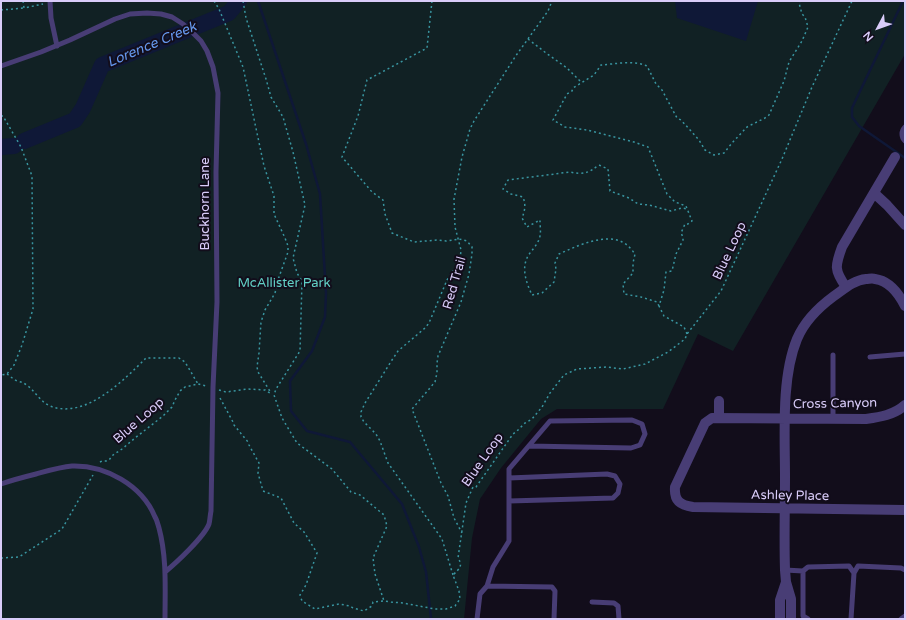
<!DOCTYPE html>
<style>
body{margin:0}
#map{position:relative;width:906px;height:620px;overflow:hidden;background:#120d1b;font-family:"Varela Round",sans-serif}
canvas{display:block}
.frame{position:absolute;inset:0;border:2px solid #d9ccf9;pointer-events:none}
.north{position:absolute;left:858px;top:8px;width:40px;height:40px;-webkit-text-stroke:3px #120d1b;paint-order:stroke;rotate:229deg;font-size:11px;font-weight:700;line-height:16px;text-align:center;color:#d9ccf9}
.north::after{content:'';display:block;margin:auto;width:14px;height:18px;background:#d9ccf9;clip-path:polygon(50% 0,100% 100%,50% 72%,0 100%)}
</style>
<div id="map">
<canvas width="906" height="620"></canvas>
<div class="frame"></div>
<div class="north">N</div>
</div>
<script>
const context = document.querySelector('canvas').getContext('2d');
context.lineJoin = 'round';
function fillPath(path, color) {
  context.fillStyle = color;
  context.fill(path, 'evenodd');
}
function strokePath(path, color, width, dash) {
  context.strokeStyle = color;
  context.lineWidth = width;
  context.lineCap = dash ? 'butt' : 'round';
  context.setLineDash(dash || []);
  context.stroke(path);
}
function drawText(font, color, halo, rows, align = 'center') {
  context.font = font + ' "Varela Round",sans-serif';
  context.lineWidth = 4;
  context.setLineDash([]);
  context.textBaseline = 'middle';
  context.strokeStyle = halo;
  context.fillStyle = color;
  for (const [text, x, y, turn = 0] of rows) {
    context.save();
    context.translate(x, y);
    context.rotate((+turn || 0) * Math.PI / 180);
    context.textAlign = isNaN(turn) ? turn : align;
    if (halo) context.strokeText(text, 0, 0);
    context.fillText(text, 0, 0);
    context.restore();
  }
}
fillPath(new Path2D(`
 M 1,1 L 905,1 L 905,54 L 733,351 L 698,334 L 663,409 L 557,409 L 541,419 L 501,468 L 480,499 L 472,538 L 464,619 L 1,619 Z`), '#112124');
fillPath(new Path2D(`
 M 675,1 L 758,1 L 746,41 L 677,18 Z`), '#0f1837');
strokePath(new Path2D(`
 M 258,1 L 306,144 L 320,194 L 326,293 L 325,317 L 312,351 L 290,381 L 291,411 L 307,431 L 350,442 L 402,504 L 419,547 L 426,572 L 431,619
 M 903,1 L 852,108 L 852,117 L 859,126 L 905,158`), '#0f1837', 2.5);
strokePath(new Path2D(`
 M 24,141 L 75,120 L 83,108 L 102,65 L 229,13 L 239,1
 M 1,147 L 14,146`), '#0f1837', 16);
strokePath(new Path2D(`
 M 23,1 L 24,8 L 43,4
 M 214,1 L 219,9 L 243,67 L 264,166 L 274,196 L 274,214 L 285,238 L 288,246 L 288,252 L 279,277 L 275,293 L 265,310 L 261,322 L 259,353 L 257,367 L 258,372 L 271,393
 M 243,1 L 246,18 L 266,79 L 271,97 L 283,117 L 293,152 L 305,205 L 293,258 L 297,273 L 302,281 L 300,351 L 276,389 L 274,395 L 282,418 L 297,443 L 332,469 L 351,492 L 360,495 L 384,515 L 387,526 L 373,558 L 375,574 L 384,601
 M 432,1 L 427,48 L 367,80 L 358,116 L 342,157 L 372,192 L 383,200 L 385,214 L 392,233 L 414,242 L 437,240 L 446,241 L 459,239 L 467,241 L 472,247 L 472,254 L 469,274 L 461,302 L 438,356 L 437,363 L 437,373 L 435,382 L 412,409 L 441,483 L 448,496 L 454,518 L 462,533
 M 1,10 L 24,8
 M 528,39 L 546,53 L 567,68 L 581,82
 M 1,116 L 3,116 L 21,147 L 32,176 L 33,309 L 22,345 L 14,365 L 7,374 L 1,375
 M 659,306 L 657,302 L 641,297 L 624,294 L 623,284 L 633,273 L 633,263 L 635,254 C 632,250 628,245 624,243 C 606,232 577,246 559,254 L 555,263 L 556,269 L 554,282 L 542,293 L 532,295 C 526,282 520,266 530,253 C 534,248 539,242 540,236 C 541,232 540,225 540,220 L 527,227 L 522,218 C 525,210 526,205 523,197 L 511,194 L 503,189 L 508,180 L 570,172 C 584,175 588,173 599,165 L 608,169 L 610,191 L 629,198 L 638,204 L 649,205 L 671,211 L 682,208 L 687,209
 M 687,334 L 684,327 L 664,316 L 659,306 L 664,290 L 666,272 L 672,271 L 676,254 L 683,240 L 683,237 L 681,233 L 685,224 L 688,224 L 692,221 L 686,206 L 675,202 L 667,194 L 648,147 L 634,142 L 587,130 L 565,127 L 553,120 L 567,94 L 572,91 L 573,88 L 594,75 L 601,65 C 615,64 633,60 647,66 L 656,84 L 662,90 L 677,118 L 681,120 L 699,140 L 705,150 L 714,155 L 724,153 L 732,143 L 747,127 L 765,118 L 769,115 L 784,81 L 789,62 L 802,41 L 808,27 L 805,17 L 802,14 L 799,3 L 800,1
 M 7,374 C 10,376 13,379 17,381 C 20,382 23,382 25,384 C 34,389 39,401 50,406 C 85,420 124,380 146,358 L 179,358 L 185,362 L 198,384
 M 219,390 L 226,392 L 248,389 L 265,390 L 270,393
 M 220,398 L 233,422 L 234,425 L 248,442 L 249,445 L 259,463 L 258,473 L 263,491 L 281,498 L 294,523 L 304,532 L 317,553 L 306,585 L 300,595 L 302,601 L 315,609 L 339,604 L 350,606 L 353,608 L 364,611 L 372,606 L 373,602 L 384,601 L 391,602 L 403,603 L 435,609 L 446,609 L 455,606 L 460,599 L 459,591 L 453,575 C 460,568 463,566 458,558 L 466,503 L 473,487 L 476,487 L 513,434 L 517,431 L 525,423 L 532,419 L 542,407 L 550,393 L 564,375 L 577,369 L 606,367 L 623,369 L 645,364 L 668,352 L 685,339 L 687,334 L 721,291 L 782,159 L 812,87 L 852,1
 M 100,462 L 102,461 L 106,461 L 109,460 L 113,455 L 122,449 L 135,438 L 163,416 L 172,407 L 175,400 L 180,391 L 185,387 L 198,384 L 206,386
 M 1,558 L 19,557 L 62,529 L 93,475
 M 453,575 L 442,539 L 388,463 L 380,441 L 376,434 L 364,422 L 361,417 L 361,412 L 365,403 L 392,360 L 398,351 L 425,328 L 429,323 L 447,280 L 460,261 L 461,250 L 455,227 L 454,199 L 462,157 L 470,129 L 474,121 L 515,57 L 548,11 L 552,1`), '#3995a0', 1.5, [2, 3]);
strokePath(new Path2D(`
 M 50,1 L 51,18 L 57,46
 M 1,66 L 41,52 L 70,40 L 115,19 L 130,14 L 147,13 L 161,14 L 172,17 L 183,24 L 192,32 L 201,41 L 207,51 L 213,67 L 218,93 L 216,172 L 217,302 L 213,387 L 211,511 C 210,516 210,520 209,524 C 204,537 176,563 165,572
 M 905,127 C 901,131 901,137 905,141
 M 833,355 L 833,419
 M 870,357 L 905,354
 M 509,478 L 607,474 L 615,476 L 620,484 L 618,493 L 613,498 L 509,501
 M 1,484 C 12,480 24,477 36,474 C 47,471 60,467 72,466 C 105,465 142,485 155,517 C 157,520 158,525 159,528 C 167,558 165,589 165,619
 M 785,570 L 803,571
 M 487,586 L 552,587 L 555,591 L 554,619
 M 592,602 L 614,603 L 618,606 L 619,619
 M 477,619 L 480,594 L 487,586 L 493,567 L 509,541 L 509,469 L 550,421 L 632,420 L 642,424 L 645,434 L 640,445 L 631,448 L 529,446
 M 808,619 L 803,616 L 803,571 L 808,567 L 849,566 L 854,573
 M 851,619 L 854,573 L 858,566 L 901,568 L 905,570
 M 901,619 L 905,616`), '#483d75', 5);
strokePath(new Path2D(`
 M 874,193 L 887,205 L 905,225
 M 846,287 C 834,270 835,266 842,247 L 895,157
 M 719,401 L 719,418
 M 905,405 C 894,415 880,417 866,419 L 712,418 L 705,423 L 675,487 C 674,501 680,505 693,507 L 905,510
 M 780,619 L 780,600 L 786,582
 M 791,619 L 791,599 L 786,582 L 785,570 C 784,539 785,508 785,477 C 785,434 781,378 797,339 C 805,320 819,307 834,296 C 844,289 854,280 866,279 C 869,279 872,278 875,279 C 890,281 899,294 905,306`), '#483d75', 10);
drawText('13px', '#d9ccf9', '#120d1b', [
 ["Buckhorn Lane",206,204,-90],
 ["Blue Loop",730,251,-65],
 ["Red Trail",455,283,-74],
 ["Cross Canyon",835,404,-1],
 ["Blue Loop",139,421,-41],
 ["Blue Loop",483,460,-55],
 ["Ashley Place",790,496,1]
]);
drawText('13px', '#62d0c6', '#120d1b', [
 ["McAllister Park",284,284]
]);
drawText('italic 14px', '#6698ee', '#120d1b', [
 ["Lorence Creek",152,45,-23]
]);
</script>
